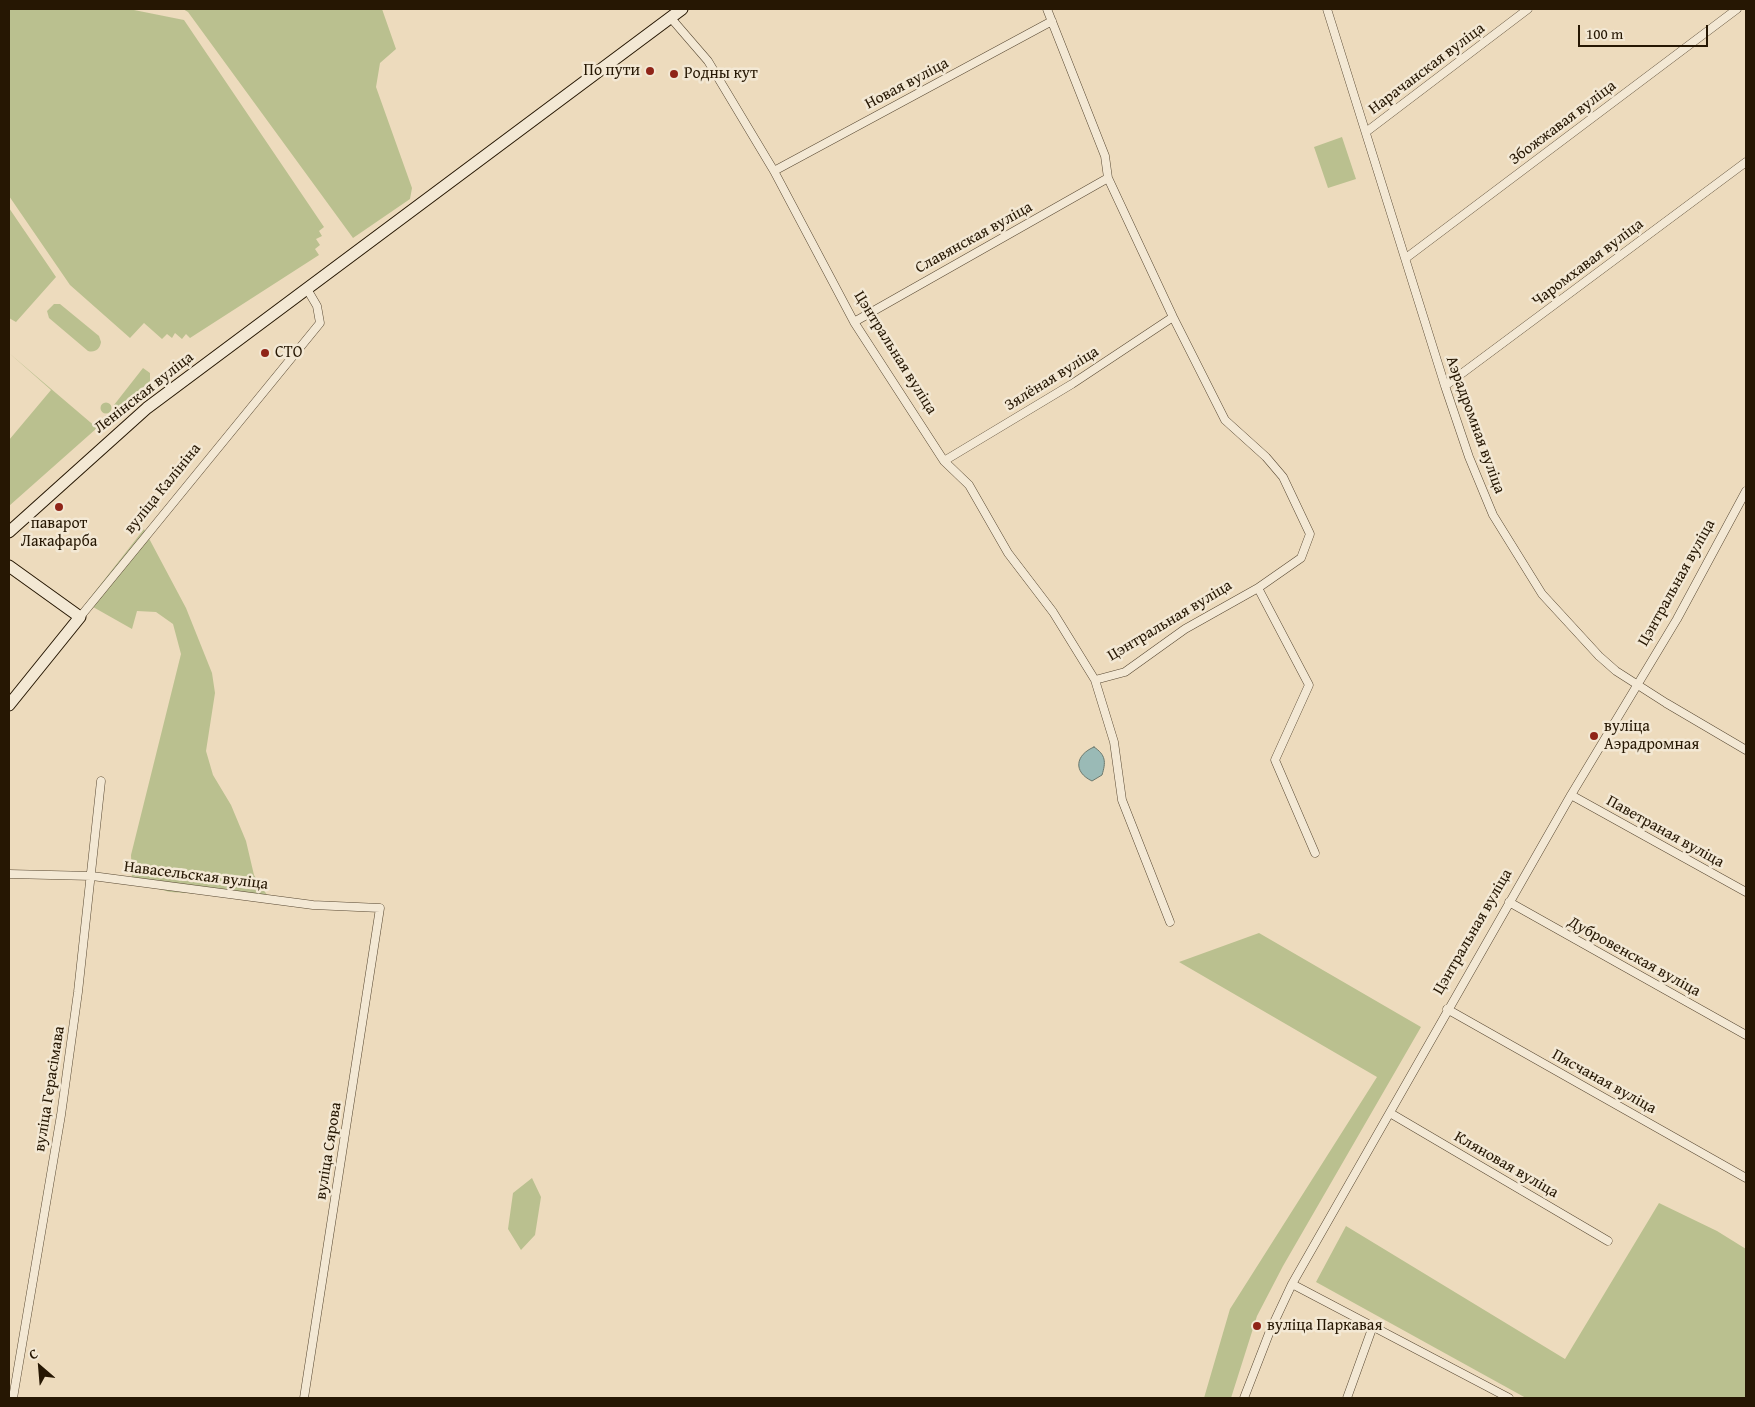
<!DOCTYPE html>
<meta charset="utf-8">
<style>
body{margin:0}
#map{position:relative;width:1755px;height:1407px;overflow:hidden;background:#eddbbd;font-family:"Gentium Book Plus",serif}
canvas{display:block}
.frame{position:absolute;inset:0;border:10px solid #261703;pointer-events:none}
.north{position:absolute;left:15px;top:1342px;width:50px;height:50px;-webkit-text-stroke:4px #f3e8d4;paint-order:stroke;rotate:333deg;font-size:14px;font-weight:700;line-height:20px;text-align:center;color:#261703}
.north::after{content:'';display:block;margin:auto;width:18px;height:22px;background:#261703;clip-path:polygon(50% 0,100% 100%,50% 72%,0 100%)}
.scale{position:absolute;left:1578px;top:25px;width:130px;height:22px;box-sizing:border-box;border:2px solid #261703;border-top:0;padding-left:6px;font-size:15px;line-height:18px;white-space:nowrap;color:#261703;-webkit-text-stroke:4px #f3e8d4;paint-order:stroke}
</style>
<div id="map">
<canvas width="1755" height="1407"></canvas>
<div class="frame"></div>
<div class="north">С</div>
<div class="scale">100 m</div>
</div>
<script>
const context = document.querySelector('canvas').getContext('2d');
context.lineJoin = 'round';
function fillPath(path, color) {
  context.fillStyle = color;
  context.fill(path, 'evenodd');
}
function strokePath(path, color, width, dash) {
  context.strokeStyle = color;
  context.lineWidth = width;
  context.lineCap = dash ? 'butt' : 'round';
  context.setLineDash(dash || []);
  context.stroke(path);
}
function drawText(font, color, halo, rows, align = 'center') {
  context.font = font + ' "Gentium Book Plus",serif';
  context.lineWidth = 5;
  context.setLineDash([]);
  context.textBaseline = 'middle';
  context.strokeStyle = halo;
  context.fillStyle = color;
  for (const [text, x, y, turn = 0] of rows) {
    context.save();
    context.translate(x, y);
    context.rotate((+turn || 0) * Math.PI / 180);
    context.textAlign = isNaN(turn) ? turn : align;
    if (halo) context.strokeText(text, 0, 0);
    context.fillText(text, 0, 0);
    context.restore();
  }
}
fillPath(new Path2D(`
 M 9,9 L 129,9 L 184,20 L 324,227 L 319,231 L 322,236 L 316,239 L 320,245 L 315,249 L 319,255 L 190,338 L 186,334 L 182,339 L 175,333 L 172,338 L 167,334 L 162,339 L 144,323 L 130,338 L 70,285 L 9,196 Z
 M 183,9 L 382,9 L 396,49 L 380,63 L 376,87 L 412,188 L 410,199 L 353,238 L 188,12 Z
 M 1342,137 L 1356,179 L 1328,188 L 1314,147 Z
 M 9,208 L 56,277 L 16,322 L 9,318 Z
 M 54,304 L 60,304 L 99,336 L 101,342 C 100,349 95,353 88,351 L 49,318 L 47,311 Z
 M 9,353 L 97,428 L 9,506 L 9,440 L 51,390 Z
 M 143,368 L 150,373 L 150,382 L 118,407 L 114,405 Z
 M100.5 408a5.5 5.5 0 1 1 11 0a5.5 5.5 0 1 1-11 0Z
 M 144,529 L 186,608 L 212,673 L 215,693 L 206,751 L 213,775 L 231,805 L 246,841 L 254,875 L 269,898 L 170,892 L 132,882 L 131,855 L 181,654 L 173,624 L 156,612 L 137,611 L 132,629 L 86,603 Z
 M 1259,933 L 1421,1027 L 1283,1266 L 1257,1316 L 1231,1398 L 1204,1398 L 1230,1309 L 1377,1077 L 1179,962 Z
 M 532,1178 L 541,1197 L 535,1235 L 521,1250 L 508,1229 L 513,1193 Z
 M 1659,1203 L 1717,1231 L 1746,1249 L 1746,1398 L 1526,1398 L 1316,1282 L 1346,1226 L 1565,1359 Z`), '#bac08f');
const water = new Path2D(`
 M 1094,747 C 1106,755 1106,762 1102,775 L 1092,781 C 1073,772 1075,755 1094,747 Z`);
fillPath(water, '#9abab6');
strokePath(water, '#6c796e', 1);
const street = new Path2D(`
 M 1327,9 L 1445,386 L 1469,457 L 1493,515 L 1542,594 L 1599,656 L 1616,671 L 1666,703 L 1746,750
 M 670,17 L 708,61 L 774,171 L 854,322 L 944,461 L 969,485 L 1008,553 L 1053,612 L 1095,680 L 1125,672 L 1185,629 L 1258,588 L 1301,558 L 1310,534 L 1283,477 L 1266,457 L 1225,420 L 1173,317 L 1108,178 L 1105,156 L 1047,9
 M 1366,132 L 1528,9
 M 774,171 L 1052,21
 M 1406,258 L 1737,9
 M 854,322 L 1108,178
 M 1445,386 L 1746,162
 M 944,461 L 1072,384 L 1173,317
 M 1258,588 L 1309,685 L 1275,760 L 1315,853
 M 80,617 L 320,323 L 317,306 L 307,289
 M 1095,680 L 1114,742 L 1122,800 L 1170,922
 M 1571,795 L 1746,892
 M 9,874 L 92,876 L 313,905 L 380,908 L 304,1398
 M 1509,902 L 1746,1035
 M 1447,1009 L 1746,1178
 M 1390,1113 L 1608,1241
 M 1292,1284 L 1509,1398
 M 13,1398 L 61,1115 L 78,992 L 101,781
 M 1244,1398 L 1270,1331 L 1292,1284 L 1571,795 L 1677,619 L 1746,491
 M 1347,1398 L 1373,1326`);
const secondary = new Path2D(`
 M 9,532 L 147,408 L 682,9
 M 9,566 L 80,617 L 9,705`);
strokePath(street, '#584832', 9);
strokePath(secondary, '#261703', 13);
strokePath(street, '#f3e8d4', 8);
strokePath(secondary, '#f3e8d4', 11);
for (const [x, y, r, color] of [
 [650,71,5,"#8f2418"],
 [674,74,5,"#8f2418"],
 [265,353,5,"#8f2418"],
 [59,507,5,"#8f2418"],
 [1594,736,5,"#8f2418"],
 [1257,1326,5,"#8f2418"]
]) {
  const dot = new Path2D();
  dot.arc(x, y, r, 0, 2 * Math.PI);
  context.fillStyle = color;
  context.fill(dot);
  strokePath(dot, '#f3e8d4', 2);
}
drawText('16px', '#261703', '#f3e8d4', [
 ["Нарачанская вуліца",1427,69,-37],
 ["Новая вуліца",907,84,-28],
 ["Збожжавая вуліца",1563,123,-37],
 ["Славянская вуліца",974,238,-29],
 ["Чаромхавая вуліца",1588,263,-37],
 ["Цэнтральная вуліца",895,353,58],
 ["Зялёная вуліца",1052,379,-32],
 ["Ленінская вуліца",144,393,-38],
 ["Аэрадромная вуліца",1475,425,70],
 ["вуліца Калініна",163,489,-51],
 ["Цэнтральная вуліца",1677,583,-61],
 ["Цэнтральная вуліца",1170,621,-31],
 ["Паветраная вуліца",1665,832,29],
 ["Навасельская вуліца",196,876,7],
 ["Цэнтральная вуліца",1473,932,-60],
 ["Дубровенская вуліца",1634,957,29],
 ["Пясчаная вуліца",1604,1082,29],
 ["вуліца Герасімава",50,1089,-81],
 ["вуліца Сярова",329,1151,-81],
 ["Кляновая вуліца",1506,1165,30]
]);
drawText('16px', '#261703', '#f3e8d4', [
 ["По пути",640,71,"right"],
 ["Родны кут",684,74],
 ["СТО",275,353],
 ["паварот",59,524,"center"],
 ["Лакафарба",59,542,"center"],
 ["вуліца",1604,727],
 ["Аэрадромная",1604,745],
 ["вуліца Паркавая",1267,1326]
], 'left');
</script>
